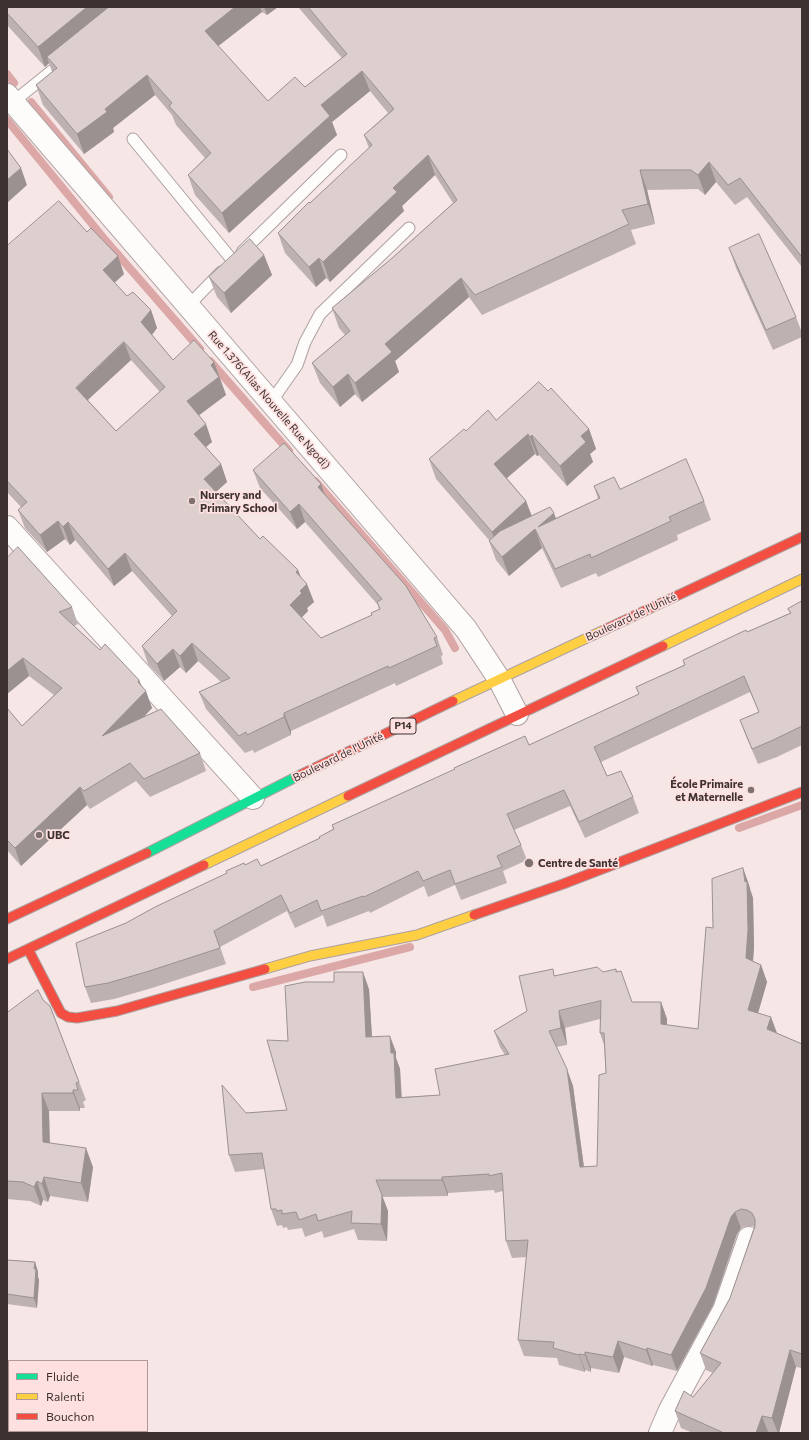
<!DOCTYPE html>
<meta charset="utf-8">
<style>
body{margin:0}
#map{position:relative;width:809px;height:1440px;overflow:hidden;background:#f6e6e6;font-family:Commissioner,sans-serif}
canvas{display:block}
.frame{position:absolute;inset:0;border:8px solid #3d3231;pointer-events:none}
.legend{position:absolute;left:8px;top:1360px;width:140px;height:72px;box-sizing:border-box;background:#fde0df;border:1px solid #b09a99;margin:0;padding:5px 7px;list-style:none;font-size:12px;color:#3d3231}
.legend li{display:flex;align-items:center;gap:8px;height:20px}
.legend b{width:20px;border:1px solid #b09a99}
</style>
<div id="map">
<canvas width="809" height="1440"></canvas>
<div class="frame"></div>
<ul class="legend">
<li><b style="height:5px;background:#16e098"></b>Fluide</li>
<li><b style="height:5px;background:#ffcf43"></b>Ralenti</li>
<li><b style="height:5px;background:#f24e42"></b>Bouchon</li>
</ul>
</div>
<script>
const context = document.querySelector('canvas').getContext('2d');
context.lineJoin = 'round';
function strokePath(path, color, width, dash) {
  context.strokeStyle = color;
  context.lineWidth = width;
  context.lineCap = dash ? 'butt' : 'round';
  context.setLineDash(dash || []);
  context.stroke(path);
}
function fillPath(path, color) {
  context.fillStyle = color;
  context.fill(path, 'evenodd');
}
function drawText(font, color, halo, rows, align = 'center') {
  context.font = font + ' Commissioner,sans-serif';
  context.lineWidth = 3.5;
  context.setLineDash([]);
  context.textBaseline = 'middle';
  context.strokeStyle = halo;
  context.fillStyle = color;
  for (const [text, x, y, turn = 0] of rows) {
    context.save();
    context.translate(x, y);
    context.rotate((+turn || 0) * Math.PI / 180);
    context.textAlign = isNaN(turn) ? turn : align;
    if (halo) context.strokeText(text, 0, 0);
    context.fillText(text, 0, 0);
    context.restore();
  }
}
strokePath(new Path2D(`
 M 7,74 L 14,83
 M 31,102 L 109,197
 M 7,120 L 106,241 L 200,349
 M 210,361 L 289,451
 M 315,481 L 445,630 L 455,648
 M 739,828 L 802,805
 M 253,987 L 410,947`), '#dba8a7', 8);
const lane = new Path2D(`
 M 13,102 L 64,61
 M 133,139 L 233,261
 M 242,252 L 341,155
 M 188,306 L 221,272
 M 271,402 L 297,365 L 305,342 L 320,314 L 409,228`);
const street = new Path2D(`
 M 7,95 L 466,629 L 499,679 L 517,714
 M 7,527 L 253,798
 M 660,1433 L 670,1410 L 724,1310 L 749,1238`);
const fast = new Path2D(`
 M 147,853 L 296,777`);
const slow = new Path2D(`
 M 663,646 L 802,579
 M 453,701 L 604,630
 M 204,865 L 348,796
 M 265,969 L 310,956 L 417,935 L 474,915`);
const jam = new Path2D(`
 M 604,630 L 802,537
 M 296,777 L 453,701
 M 348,796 L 663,646
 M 474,915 L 563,884 L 802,792
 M 7,919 L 147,853
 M 28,949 L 61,1013 L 68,1017 L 77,1018 L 117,1011 L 265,969
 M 7,959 L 204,865`);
strokePath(lane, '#ada1a1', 13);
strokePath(street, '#ada1a1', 24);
strokePath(fast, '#ada1a1', 11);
strokePath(slow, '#ada1a1', 11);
strokePath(jam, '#ada1a1', 11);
strokePath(lane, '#fefbfb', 11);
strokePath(street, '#fefbfb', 22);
strokePath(fast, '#16e098', 9);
strokePath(slow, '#ffcf43', 9);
strokePath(jam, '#f24e42', 9);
fillPath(new Path2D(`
 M 7,7 L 278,7 L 267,15 L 262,12 L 218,46 L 268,101 L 305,87 L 342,58 L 298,7 L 802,7 L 802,267 L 747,197 L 735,205 L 716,182 L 705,195 L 698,189 L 647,190 L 655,224 L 631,230 L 636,244 L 482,315 L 469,297 L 395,361 L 399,372 L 362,402 L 355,394 L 340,407 L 320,383 L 312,363 L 345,335 L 339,328 L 332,308 L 391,259 L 453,203 L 435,175 L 402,206 L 404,211 L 330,282 L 326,278 L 316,287 L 285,253 L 278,233 L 369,148 L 364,135 L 388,113 L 370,91 L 332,122 L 337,135 L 229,233 L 195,195 L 188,175 L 205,158 L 176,125 L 172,115 L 155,95 L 113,128 L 114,132 L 84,154 L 43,105 L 36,85 L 52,72 L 49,63 L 45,67 L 7,25 Z
 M 7,246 L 124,274 L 114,283 L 127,296 L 151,310 L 157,328 L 152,335 L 173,360 L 214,362 L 226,395 L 199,415 L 212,442 L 206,447 L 221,464 L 227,482 L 216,492 L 260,539 L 298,570 L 301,577 L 314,602 L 307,608 L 308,611 L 302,617 L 321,638 L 372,615 L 379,609 L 378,605 L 305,522 L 297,529 L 260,488 L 253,470 L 324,493 L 437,637 L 443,655 L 441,656 L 443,664 L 396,686 L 395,683 L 291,731 L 291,735 L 254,753 L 253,750 L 245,753 L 206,709 L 199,692 L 221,682 L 198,661 L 186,673 L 180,667 L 164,681 L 148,664 L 142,646 L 172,616 L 132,571 L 114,586 L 75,540 L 70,545 L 65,539 L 47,552 L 25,528 L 18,510 L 21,507 L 7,492 ZM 131,360 L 160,392 L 116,431 L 88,400 Z
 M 729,248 L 796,317 L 802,333 L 802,337 L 773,350 L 736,268 Z
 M 264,255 L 272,275 L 231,313 L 217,297 L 209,277 Z
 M 548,391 L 589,429 L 596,449 L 590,454 L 593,462 L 567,486 L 539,455 L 537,456 L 535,454 L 507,478 L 526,501 L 532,516 L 556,518 L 598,499 L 594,486 L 620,489 L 704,501 L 711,520 L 677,535 L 678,540 L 598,577 L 596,573 L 561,588 L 542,548 L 509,576 L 496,560 L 489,541 L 489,540 L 436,479 L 429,459 L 466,431 L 496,420 Z
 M 7,558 L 72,607 L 78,624 L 74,626 L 100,650 L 139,680 L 152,708 L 144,717 L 200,753 L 206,771 L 150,797 L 136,781 L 90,809 L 87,805 L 21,866 L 7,850 L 7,708 L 22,726 L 54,695 L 29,676 L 7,694 Z
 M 802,601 L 802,745 L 777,757 L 758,764 L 746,736 L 740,720 L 759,712 L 750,692 L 601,762 L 607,776 L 633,797 L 639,813 L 585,838 L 570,806 L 514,830 L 521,845 L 527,860 L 503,871 L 507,883 L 461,900 L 455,885 L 428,897 L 424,886 L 370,913 L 369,911 L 327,927 L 323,915 L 295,928 L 287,911 L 220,947 L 226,964 L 152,988 L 114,999 L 91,1003 L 85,987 L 126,923 L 245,865 L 261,866 L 320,838 L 333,829 L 332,825 L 529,745 L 639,694 L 636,687 L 684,665 L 683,660 L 790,613 L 788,609 Z
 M 743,868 L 749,885 L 750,889 L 753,898 L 754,947 L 753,961 L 761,965 L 767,982 L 758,1013 L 777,1033 L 802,1044 L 802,1368 L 796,1367 L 779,1433 L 772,1433 L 768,1432 L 768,1433 L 693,1433 L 681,1428 L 675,1411 L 693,1397 L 713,1373 L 706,1370 L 700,1353 L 730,1298 L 754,1227 L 753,1226 L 747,1226 L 741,1228 L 737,1234 L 713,1305 L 677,1371 L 653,1365 L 652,1366 L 624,1357 L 619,1373 L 591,1368 L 591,1372 L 585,1370 L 585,1372 L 559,1365 L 557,1358 L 524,1356 L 518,1340 L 527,1257 L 512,1258 L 506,1241 L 503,1191 L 495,1193 L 494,1190 L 448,1193 L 448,1196 L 382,1197 L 388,1211 L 387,1241 L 358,1240 L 354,1229 L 324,1238 L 322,1231 L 305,1237 L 302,1228 L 288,1230 L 287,1227 L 283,1228 L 282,1225 L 277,1226 L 271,1209 L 265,1169 L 235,1172 L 229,1155 L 246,1113 L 287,1110 L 288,1041 L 369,989 L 372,1037 L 396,1052 L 396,1058 L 400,1069 L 402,1097 L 440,1095 L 505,1055 L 500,1047 L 494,1031 L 527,1011 L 556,976 L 603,972 L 616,969 L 632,1002 L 661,1002 L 667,1019 L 667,1025 L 698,1029 L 713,928 ZM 600,1019 L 600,1033 L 604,1045 L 606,1073 L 597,1166 L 584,1167 L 573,1086 L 556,1047 L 567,1045 L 565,1028 Z
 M 43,1000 L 50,1006 L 86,1100 L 83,1102 L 85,1108 L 80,1108 L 80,1111 L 49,1111 L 50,1143 L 93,1167 L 88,1202 L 50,1196 L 48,1202 L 43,1200 L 41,1206 L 30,1201 L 7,1199 L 7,1013 Z
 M 7,1260 L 35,1262 L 38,1272 L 38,1277 L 39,1280 L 37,1308 L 7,1304 Z`), '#bdb2b1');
fillPath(new Path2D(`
 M 87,7 L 119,7 L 47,57 L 49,63 L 45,67 L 38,47 Z
 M 235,7 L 260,7 L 262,12 L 212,51 L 205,31 Z
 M 264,7 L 278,7 L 267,15 Z
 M 362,71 L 370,91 L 332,122 L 337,135 L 229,233 L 222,213 L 321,105 Z
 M 147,75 L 155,95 L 113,128 L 114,132 L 84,154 L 77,134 L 105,109 Z
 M 428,155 L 435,175 L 402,206 L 404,211 L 330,282 L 323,262 L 393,188 Z
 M 709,162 L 716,182 L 705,195 L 698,175 Z
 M 21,168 L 27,185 L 7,203 L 7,180 Z
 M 640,170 L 647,190 L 655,224 L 648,204 Z
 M 264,255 L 272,275 L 231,313 L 224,293 Z
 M 118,256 L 124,274 L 109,288 L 103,270 Z
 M 319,258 L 326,278 L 316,287 L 309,267 Z
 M 461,278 L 469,297 L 395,361 L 399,372 L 362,402 L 355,383 L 385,344 Z
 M 151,310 L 157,328 L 148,340 L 141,322 Z
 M 124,342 L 131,360 L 82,405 L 76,388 Z
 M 214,362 L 226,395 L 194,419 L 187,401 L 211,365 Z
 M 348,374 L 355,394 L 340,407 L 333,387 Z
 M 206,424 L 212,442 L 201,451 L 194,434 Z
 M 589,429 L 596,449 L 590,454 L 593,462 L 567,486 L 560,466 L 581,436 Z
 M 528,434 L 535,454 L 501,483 L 494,464 Z
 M 532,435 L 539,455 L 537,456 L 530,437 Z
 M 221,464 L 227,482 L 210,497 L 204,479 Z
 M 321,484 L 327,502 L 318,487 Z
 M 526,501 L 533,520 L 499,552 L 492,532 Z
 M 299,504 L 305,522 L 297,529 L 290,512 Z
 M 554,513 L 561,532 L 538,527 Z
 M 58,521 L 65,539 L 47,552 L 40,535 Z
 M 68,522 L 75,540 L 70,545 L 63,527 Z
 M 535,529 L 542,548 L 509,576 L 502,557 Z
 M 125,553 L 132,571 L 114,586 L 108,569 Z
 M 298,570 L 304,587 L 307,584 L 314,602 L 307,608 L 308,611 L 296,623 L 290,605 L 296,572 Z
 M 192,643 L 198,661 L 186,673 L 180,656 Z
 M 173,649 L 180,667 L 164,681 L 157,664 Z
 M 23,658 L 29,676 L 7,694 L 7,671 Z
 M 139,680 L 144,693 L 146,691 L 152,708 L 109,753 L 102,736 Z
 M 284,713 L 291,731 L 291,735 L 284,717 Z
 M 80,787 L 87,805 L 21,866 L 15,848 Z
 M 743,868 L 749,885 L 750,889 L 753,898 L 754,947 L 752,975 L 746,958 L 745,882 Z
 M 761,965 L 767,982 L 754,1027 L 748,1010 Z
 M 363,972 L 369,989 L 373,1054 L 366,1037 Z
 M 661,1002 L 667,1019 L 667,1041 L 661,1024 Z
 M 559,1011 L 565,1028 L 567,1045 L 561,1028 Z
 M 771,1017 L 777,1033 L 767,1029 Z
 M 390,1036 L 396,1052 L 396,1058 L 400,1069 L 402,1114 L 396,1098 L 391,1053 Z
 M 567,1069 L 573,1086 L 586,1183 L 580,1167 Z
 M 73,1090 L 80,1108 L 80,1111 L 73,1093 Z
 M 42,1093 L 49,1111 L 50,1161 L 43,1142 Z
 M 86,1148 L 93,1167 L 88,1202 L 81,1183 Z
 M 44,1177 L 50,1196 L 48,1202 L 42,1184 Z
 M 442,1177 L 448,1193 L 448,1196 L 442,1180 Z
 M 37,1181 L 43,1200 L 41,1206 L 34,1187 Z
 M 382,1195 L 388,1211 L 387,1241 L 381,1224 Z
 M 735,1212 L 741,1228 L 737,1234 L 713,1305 L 677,1371 L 671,1355 L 731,1217 Z
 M 35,1262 L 38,1272 L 38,1277 L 39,1280 L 37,1308 L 34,1298 Z
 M 618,1341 L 624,1357 L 619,1373 L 613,1357 Z
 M 647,1348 L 653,1365 L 652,1366 L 646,1350 Z
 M 790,1350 L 796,1367 L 779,1433 L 778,1433 L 772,1418 Z
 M 585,1352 L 591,1368 L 591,1372 L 585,1355 Z
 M 579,1354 L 585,1370 L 585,1372 L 579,1355 Z
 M 7,1357 L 9,1373 L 9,1398 L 7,1385 Z
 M 762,1416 L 768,1432 L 768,1433 L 756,1433 Z`), '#9a9190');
const building = new Path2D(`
 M 7,7 L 87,7 L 38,47 L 7,13 Z
 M 109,7 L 235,7 L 205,31 L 268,101 L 295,77 L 305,87 L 347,54 L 308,7 L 802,7 L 802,257 L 740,178 L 728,185 L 709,162 L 698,175 L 691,170 L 640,170 L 648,204 L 622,210 L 629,224 L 475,295 L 461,278 L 385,344 L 392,352 L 355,383 L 348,374 L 333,387 L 312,363 L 350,331 L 332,308 L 391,259 L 457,200 L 428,155 L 393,188 L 397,192 L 323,262 L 319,258 L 309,267 L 278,233 L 309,202 L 310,203 L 372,145 L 364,135 L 394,109 L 362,71 L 321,105 L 330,116 L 222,213 L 188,175 L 211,153 L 169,106 L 172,103 L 147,75 L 105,109 L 107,112 L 77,134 L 36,85 L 57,68 L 47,57 Z
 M 7,149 L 21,168 L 7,180 Z
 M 59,201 L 87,232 L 91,228 L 118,256 L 103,270 L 127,296 L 133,292 L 151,310 L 141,322 L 173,360 L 194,340 L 214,362 L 211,365 L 219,377 L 187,401 L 206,424 L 194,434 L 221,464 L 204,479 L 260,539 L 263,536 L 298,570 L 296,572 L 307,584 L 300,591 L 302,593 L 290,605 L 321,638 L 372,615 L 371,613 L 380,609 L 377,602 L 382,599 L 299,504 L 290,512 L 253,470 L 284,443 L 321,484 L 318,487 L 406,586 L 437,637 L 434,638 L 437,646 L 389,668 L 388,666 L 284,713 L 284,717 L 247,735 L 246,732 L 239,736 L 199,692 L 230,678 L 192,643 L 180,656 L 173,649 L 157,664 L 142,646 L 177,611 L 125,553 L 108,569 L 68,522 L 63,527 L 58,521 L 40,535 L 18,510 L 27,502 L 7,481 L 7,246 ZM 124,342 L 165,387 L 116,431 L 76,388 Z
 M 759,234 L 796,317 L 766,330 L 729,248 Z
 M 250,239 L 264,255 L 224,293 L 209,277 Z
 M 539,382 L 548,391 L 551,388 L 589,429 L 581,436 L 586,442 L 560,466 L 532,435 L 530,437 L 528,434 L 494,464 L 526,501 L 492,532 L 429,459 L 464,429 L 466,431 L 488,410 L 496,420 Z
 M 686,459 L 704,501 L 669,517 L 671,521 L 591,558 L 590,554 L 555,569 L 535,529 L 502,557 L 489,541 L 500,531 L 550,507 L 554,513 L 538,527 L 600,498 L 594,486 L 614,477 L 620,489 Z
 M 18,547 L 72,607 L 59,612 L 100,650 L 105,644 L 139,680 L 138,682 L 146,691 L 102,736 L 161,709 L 200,753 L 144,779 L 130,763 L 84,791 L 80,787 L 15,848 L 7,840 L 7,708 L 22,726 L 62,688 L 23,658 L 7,671 L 7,558 Z
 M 802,601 L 802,726 L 771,741 L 752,749 L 740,720 L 759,712 L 744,676 L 594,747 L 607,776 L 621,771 L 633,797 L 579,822 L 564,790 L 507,814 L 521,845 L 497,856 L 502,867 L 455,884 L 450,870 L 423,881 L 418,871 L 364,897 L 363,896 L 321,911 L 317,900 L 290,913 L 281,895 L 214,931 L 220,948 L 146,972 L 108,983 L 85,987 L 76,943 L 126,923 L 155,907 L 227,873 L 226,871 L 244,863 L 245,865 L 257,859 L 261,866 L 320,838 L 319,837 L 334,829 L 332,825 L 455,769 L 454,768 L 525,736 L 529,745 L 639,694 L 636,687 L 685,665 L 683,660 L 746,630 L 747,632 L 791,613 L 788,609 Z
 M 743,868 L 745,882 L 747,881 L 748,930 L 746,958 L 761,965 L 748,1010 L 771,1017 L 767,1029 L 802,1044 L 802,1354 L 790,1350 L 772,1418 L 762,1416 L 756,1433 L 724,1433 L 675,1411 L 684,1391 L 693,1397 L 721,1363 L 700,1353 L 730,1298 L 755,1226 L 755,1219 L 752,1213 L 747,1210 L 741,1209 L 735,1212 L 731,1217 L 706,1288 L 671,1355 L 647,1348 L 646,1350 L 618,1341 L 613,1357 L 585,1352 L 585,1355 L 579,1354 L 579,1355 L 553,1348 L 554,1342 L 518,1340 L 528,1240 L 506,1241 L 502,1173 L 489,1176 L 489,1174 L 442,1177 L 442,1180 L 376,1180 L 382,1195 L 381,1224 L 351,1223 L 352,1211 L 318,1221 L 316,1214 L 299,1220 L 296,1212 L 282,1214 L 282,1210 L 277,1211 L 276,1209 L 271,1209 L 262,1153 L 229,1155 L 222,1085 L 246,1113 L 287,1110 L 267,1040 L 288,1041 L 285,986 L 305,982 L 334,982 L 334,972 L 363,972 L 366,1037 L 390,1036 L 391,1053 L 394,1053 L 396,1098 L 440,1095 L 435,1069 L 509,1054 L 494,1031 L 527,1011 L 519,976 L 553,969 L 554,976 L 597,967 L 603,972 L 616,969 L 616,972 L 621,971 L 632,1002 L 661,1002 L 661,1024 L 698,1029 L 706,927 L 713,928 L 712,879 ZM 601,1001 L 600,1033 L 604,1033 L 606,1073 L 599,1075 L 597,1166 L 580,1167 L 567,1069 L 549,1031 L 561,1028 L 559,1011 Z
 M 38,990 L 43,1000 L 50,1006 L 79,1082 L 76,1083 L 78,1090 L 73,1090 L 73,1093 L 42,1093 L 43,1142 L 86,1148 L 81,1183 L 44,1177 L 42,1184 L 37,1181 L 34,1187 L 23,1182 L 7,1181 L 7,1013 Z
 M 7,1260 L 35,1262 L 34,1269 L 36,1269 L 34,1298 L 7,1294 Z
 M 7,1385 L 9,1397 L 9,1431 L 31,1431 L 31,1433 L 7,1433 Z`);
fillPath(building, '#dccfce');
strokePath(building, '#9a9190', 1);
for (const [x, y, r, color] of [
 [192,501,4,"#7e7170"],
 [751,790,4,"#7e7170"],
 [39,835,4,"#7e7170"],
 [529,863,5,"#7e7170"]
]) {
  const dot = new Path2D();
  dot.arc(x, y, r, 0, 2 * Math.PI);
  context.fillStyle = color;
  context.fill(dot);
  strokePath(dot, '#fde0df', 1.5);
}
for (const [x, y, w] of [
 [403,726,26]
]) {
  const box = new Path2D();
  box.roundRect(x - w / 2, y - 8, w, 16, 3);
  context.fillStyle = '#fde0df';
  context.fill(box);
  strokePath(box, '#3d3231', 1);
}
drawText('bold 10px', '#3d3231', null, [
 ["P14",403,726]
]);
drawText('11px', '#3d3231', '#fde0df', [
 ["Rue 1.376(Alias Nouvelle Rue Ngodi)",269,400,49],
 ["Boulevard de l'Unité",631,617,-25],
 ["Boulevard de l'Unité",338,757,-26]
]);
drawText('bold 11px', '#3d3231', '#fde0df', [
 ["Nursery and",200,495],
 ["Primary School",200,508],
 ["École Primaire",743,784,"right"],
 ["et Maternelle",743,797,"right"],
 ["UBC",47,835],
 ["Centre de Santé",538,863]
], 'left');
</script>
